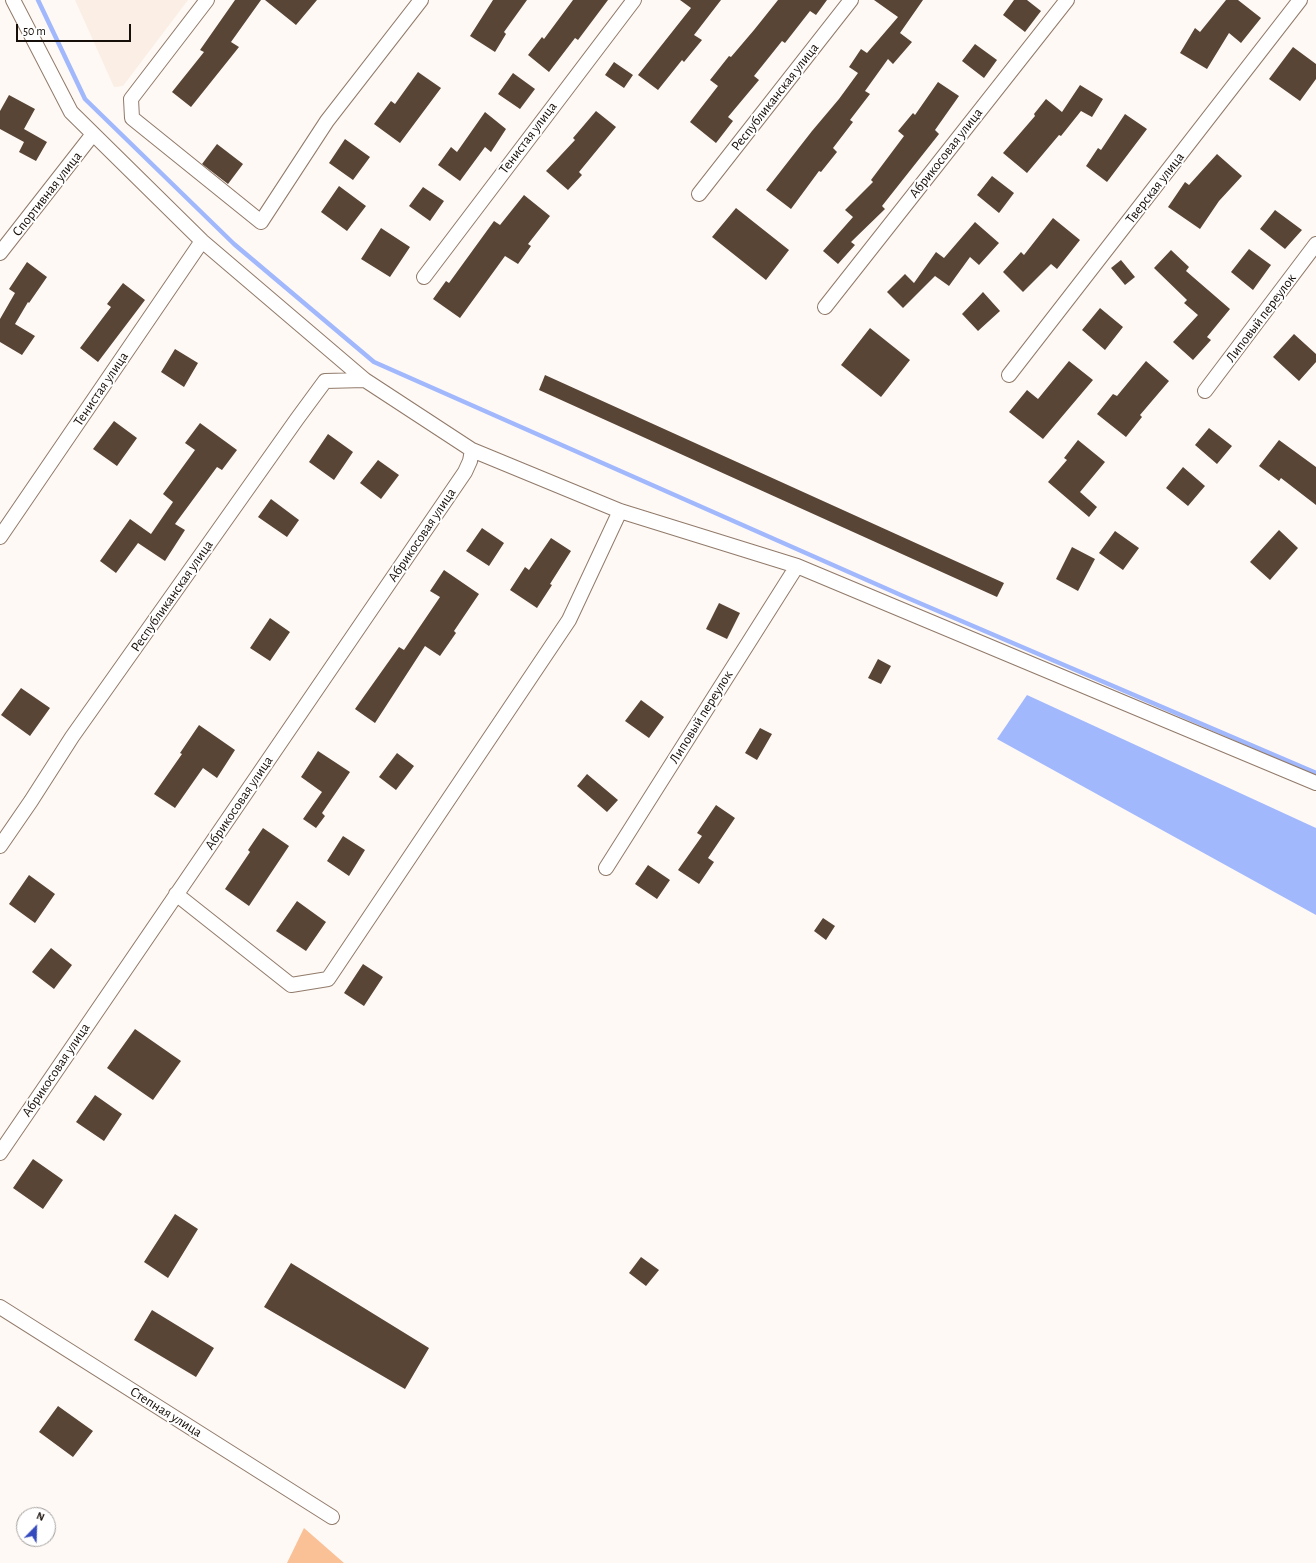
<!DOCTYPE html>
<meta charset="utf-8">
<style>
body{margin:0}
#map{position:relative;width:1316px;height:1563px;overflow:hidden;background:#fef9f5;font-family:"Alegreya Sans",sans-serif}
canvas{display:block}
.north{position:absolute;left:16px;top:1507px;width:40px;height:40px;box-sizing:border-box;background:#fff;border:1px solid #a29f9c;border-radius:50%;rotate:23deg;font-size:11px;font-weight:700;line-height:16px;text-align:center;color:#160e08}
.north::after{content:'';display:block;margin:auto;width:14px;height:18px;background:#354bbd;clip-path:polygon(50% 0,100% 100%,50% 72%,0 100%)}
.scale{position:absolute;left:16px;top:24px;width:115px;height:18px;box-sizing:border-box;border:2px solid #160e08;border-top:0;padding-left:5px;font-size:12px;line-height:14px;white-space:nowrap;color:#160e08;-webkit-text-stroke:3px #fff;paint-order:stroke}
</style>
<div id="map">
<canvas width="1316" height="1563"></canvas>
<div class="north">N</div>
<div class="scale">50 m</div>
</div>
<script>
const context = document.querySelector('canvas').getContext('2d');
context.lineJoin = 'round';
function fillPath(path, color) {
  context.fillStyle = color;
  context.fill(path, 'evenodd');
}
function strokePath(path, color, width, dash) {
  context.strokeStyle = color;
  context.lineWidth = width;
  context.lineCap = dash ? 'butt' : 'round';
  context.setLineDash(dash || []);
  context.stroke(path);
}
function drawText(font, color, halo, rows, align = 'center') {
  context.font = font + ' "Alegreya Sans",sans-serif';
  context.lineWidth = 4;
  context.setLineDash([]);
  context.textBaseline = 'middle';
  context.strokeStyle = halo;
  context.fillStyle = color;
  for (const [text, x, y, turn = 0] of rows) {
    context.save();
    context.translate(x, y);
    context.rotate((+turn || 0) * Math.PI / 180);
    context.textAlign = isNaN(turn) ? turn : align;
    if (halo) context.strokeText(text, 0, 0);
    context.fillText(text, 0, 0);
    context.restore();
  }
}
fillPath(new Path2D(`
 M 75,0 L 188,0 L 123,86 L 114,87 Z`), '#fbeee5');
fillPath(new Path2D(`
 M 304,1528 L 344,1563 L 287,1563 Z`), '#fac096');
fillPath(new Path2D(`
 M 1027,695 L 1316,828 L 1316,915 L 997,739 Z`), '#a1b8fd');
strokePath(new Path2D(`
 M 38,0 L 85,99 L 234,244 L 374,362 L 903,596 L 1316,773`), '#a1b8fd', 4.5);
fillPath(new Path2D(`
 M 235,0 L 261,0 L 231,42 L 239,47 L 191,107 L 172,92 L 204,52 L 200,50 Z
 M 265,0 L 317,0 L 296,25 Z
 M 493,0 L 527,0 L 504,32 L 506,34 L 495,52 L 470,36 Z
 M 573,0 L 608,0 L 578,40 L 575,38 L 549,72 L 528,55 L 542,37 L 544,39 Z
 M 680,0 L 721,0 L 694,35 L 702,40 L 684,62 L 682,60 L 658,90 L 638,75 L 691,8 Z
 M 778,0 L 827,0 L 816,15 L 810,11 L 785,43 L 782,41 L 754,76 L 759,80 L 728,117 L 733,121 L 716,143 L 690,122 L 718,86 L 710,80 L 729,56 L 731,57 L 754,30 Z
 M 874,0 L 923,0 L 900,33 L 912,42 L 893,64 L 888,59 L 865,91 L 870,94 L 850,120 L 853,122 L 833,148 L 837,152 L 821,172 L 819,171 L 791,209 L 766,190 L 812,131 L 839,99 L 858,73 L 849,67 L 861,49 L 867,53 L 898,17 Z
 M 1014,0 L 1027,0 L 1041,11 L 1025,32 L 1003,15 Z
 M 1226,0 L 1238,0 L 1261,18 L 1241,43 L 1229,33 L 1207,69 L 1180,53 L 1195,28 L 1200,32 Z
 M 975,44 L 997,60 L 984,78 L 962,61 Z
 M 1293,47 L 1316,64 L 1316,79 L 1300,101 L 1269,79 Z
 M 614,62 L 633,75 L 624,88 L 605,75 Z
 M 418,72 L 441,88 L 400,143 L 374,124 L 391,101 L 395,104 Z
 M 513,73 L 535,89 L 520,109 L 498,94 Z
 M 938,82 L 959,96 L 935,130 L 939,134 L 882,206 L 885,209 L 851,242 L 855,245 L 838,264 L 823,251 L 853,217 L 845,210 L 873,182 L 871,180 L 904,136 L 898,131 L 913,113 L 915,115 Z
 M 1080,85 L 1103,99 L 1092,117 L 1081,111 L 1061,136 L 1059,135 L 1027,173 L 1003,153 L 1035,116 L 1034,114 L 1046,99 L 1062,112 Z
 M 9,95 L 35,109 L 24,129 L 47,142 L 36,161 L 19,152 L 24,142 L 0,129 L 0,111 Z
 M 596,111 L 616,127 L 579,172 L 582,175 L 568,190 L 546,171 L 575,140 L 573,138 Z
 M 485,112 L 506,129 L 491,152 L 485,147 L 460,181 L 438,165 L 451,147 L 457,152 Z
 M 1125,114 L 1147,129 L 1107,182 L 1086,166 L 1098,148 L 1101,150 Z
 M 345,139 L 370,157 L 353,180 L 329,163 Z
 M 217,144 L 243,164 L 228,184 L 202,164 Z
 M 1217,154 L 1242,176 L 1219,201 L 1200,229 L 1168,207 L 1185,182 L 1189,185 Z
 M 992,176 L 1014,193 L 999,213 L 977,195 Z
 M 339,186 L 366,206 L 347,231 L 321,212 Z
 M 423,187 L 444,201 L 430,221 L 409,206 Z
 M 524,195 L 550,216 L 528,244 L 531,246 L 518,264 L 505,256 L 460,318 L 433,299 L 446,281 L 449,283 L 494,221 L 500,225 Z
 M 736,208 L 789,250 L 766,280 L 712,237 Z
 M 1275,210 L 1302,230 L 1285,249 L 1260,229 Z
 M 1053,218 L 1080,240 L 1057,269 L 1051,264 L 1023,292 L 1003,272 L 1021,252 L 1024,255 Z
 M 975,222 L 999,243 L 979,265 L 970,257 L 949,286 L 935,276 L 903,308 L 887,292 L 905,274 L 914,283 L 936,252 L 944,258 Z
 M 381,228 L 410,247 L 390,277 L 361,259 Z
 M 1249,249 L 1271,265 L 1253,290 L 1231,272 Z
 M 1171,250 L 1189,267 L 1186,271 L 1230,309 L 1207,337 L 1211,340 L 1193,360 L 1173,342 L 1198,315 L 1184,303 L 1187,300 L 1154,268 Z
 M 1121,260 L 1135,277 L 1125,285 L 1111,268 Z
 M 27,262 L 47,277 L 29,303 L 28,302 L 15,324 L 35,336 L 22,355 L 0,342 L 0,319 L 15,293 L 9,289 Z
 M 123,283 L 145,300 L 98,362 L 80,348 L 111,307 L 107,304 Z
 M 983,292 L 1000,311 L 978,331 L 962,314 Z
 M 1100,308 L 1123,327 L 1105,350 L 1082,330 Z
 M 870,328 L 910,360 L 881,397 L 841,365 Z
 M 1294,334 L 1316,354 L 1316,362 L 1299,381 L 1273,357 Z
 M 175,349 L 198,363 L 184,387 L 161,372 Z
 M 1069,361 L 1093,380 L 1043,439 L 1009,412 L 1027,390 L 1038,399 Z
 M 1146,361 L 1169,381 L 1140,415 L 1142,417 L 1126,437 L 1097,414 L 1113,394 L 1117,396 Z
 M 545,375 L 1004,583 L 997,597 L 539,390 Z
 M 114,421 L 137,438 L 117,466 L 93,449 Z
 M 200,423 L 237,450 L 222,470 L 217,467 L 175,524 L 185,530 L 165,561 L 138,543 L 116,573 L 100,561 L 130,519 L 151,534 L 173,502 L 163,494 L 195,450 L 185,443 Z
 M 1209,428 L 1232,446 L 1217,464 L 1195,445 Z
 M 328,434 L 353,452 L 334,480 L 309,462 Z
 M 1078,440 L 1105,462 L 1080,492 L 1097,507 L 1089,517 L 1048,482 L 1067,460 L 1064,458 Z
 M 1279,440 L 1316,467 L 1316,505 L 1281,478 L 1279,481 L 1259,466 Z
 M 378,460 L 399,475 L 381,499 L 360,483 Z
 M 1183,467 L 1205,486 L 1188,506 L 1166,488 Z
 M 271,499 L 299,520 L 287,537 L 258,517 Z
 M 482,528 L 504,543 L 489,566 L 466,551 Z
 M 1279,530 L 1298,548 L 1270,580 L 1250,562 Z
 M 1115,531 L 1139,548 L 1123,570 L 1099,553 Z
 M 551,538 L 571,551 L 550,584 L 552,585 L 537,608 L 510,590 L 525,567 L 529,570 Z
 M 1072,547 L 1095,559 L 1078,591 L 1056,579 Z
 M 444,570 L 479,594 L 454,631 L 456,633 L 440,656 L 425,646 L 375,723 L 355,709 L 399,647 L 404,650 L 440,597 L 430,591 Z
 M 719,603 L 740,613 L 727,639 L 706,629 Z
 M 270,618 L 290,632 L 270,661 L 250,648 Z
 M 878,659 L 891,666 L 881,684 L 868,678 Z
 M 21,688 L 50,708 L 30,736 L 1,715 Z
 M 641,700 L 664,717 L 649,738 L 625,721 Z
 M 199,725 L 235,750 L 217,778 L 203,768 L 175,808 L 154,794 L 182,754 L 180,753 Z
 M 760,728 L 772,734 L 757,760 L 745,753 Z
 M 318,751 L 350,772 L 322,813 L 325,816 L 316,828 L 303,819 L 322,792 L 301,777 Z
 M 397,753 L 414,766 L 396,790 L 379,777 Z
 M 587,774 L 618,800 L 607,812 L 577,786 Z
 M 716,805 L 735,818 L 708,858 L 714,862 L 699,884 L 678,870 L 702,836 L 697,833 Z
 M 263,828 L 289,846 L 249,906 L 225,889 L 250,852 L 248,850 Z
 M 343,836 L 365,850 L 349,876 L 327,861 Z
 M 648,865 L 670,880 L 657,899 L 635,884 Z
 M 29,875 L 55,894 L 35,923 L 9,904 Z
 M 297,901 L 326,922 L 306,951 L 276,931 Z
 M 823,918 L 835,926 L 826,940 L 814,931 Z
 M 51,948 L 72,965 L 54,989 L 32,972 Z
 M 363,964 L 383,977 L 364,1006 L 344,993 Z
 M 135,1029 L 181,1061 L 153,1100 L 107,1068 Z
 M 95,1095 L 122,1114 L 104,1141 L 76,1122 Z
 M 33,1159 L 63,1180 L 43,1209 L 13,1188 Z
 M 175,1214 L 198,1229 L 168,1278 L 144,1262 Z
 M 641,1257 L 659,1270 L 646,1286 L 629,1273 Z
 M 291,1263 L 429,1348 L 405,1389 L 264,1307 Z
 M 152,1310 L 214,1348 L 196,1377 L 134,1340 Z
 M 58,1406 L 93,1431 L 73,1457 L 39,1432 Z`), '#594536');
const minor = new Path2D(`
 M 13,0 L 71,112 L 202,241 L 365,380 L 472,450 L 620,511 L 797,566 L 1316,783
 M 207,0 L 131,99 L 132,118 L 261,222 L 327,121 L 421,0
 M 699,194 L 851,0
 M 0,253 L 93,134
 M 424,277 L 634,0
 M 825,307 L 1067,0
 M 1009,375 L 1300,0
 M 1205,391 L 1316,244
 M 0,537 L 202,241
 M 0,846 L 31,801 L 72,737 L 297,419 L 325,381 L 365,380
 M 606,868 L 797,566
 M 176,894 L 291,985 L 328,979 L 569,620 L 620,511
 M 0,1153 L 465,472 L 470,461 L 472,450
 M 0,1307 L 332,1517`);
strokePath(minor, '#917a6a', 16);
strokePath(minor, '#fff', 14);
drawText('14px', '#160e08', '#fff', [
 ["Республиканская улица",775,97,-52],
 ["Тенистая улица",528,138,-53],
 ["Абрикосовая улица",946,153,-52],
 ["Тверская улица",1155,188,-52],
 ["Спортивная улица",47,194,-52],
 ["Липовый переулок",1261,318,-53],
 ["Тенистая улица",101,389,-56],
 ["Абрикосовая улица",422,535,-56],
 ["Республиканская улица",172,596,-55],
 ["Липовый переулок",701,717,-58],
 ["Абрикосовая улица",239,803,-56],
 ["Абрикосовая улица",56,1070,-56],
 ["Степная улица",166,1412,32]
]);
</script>
